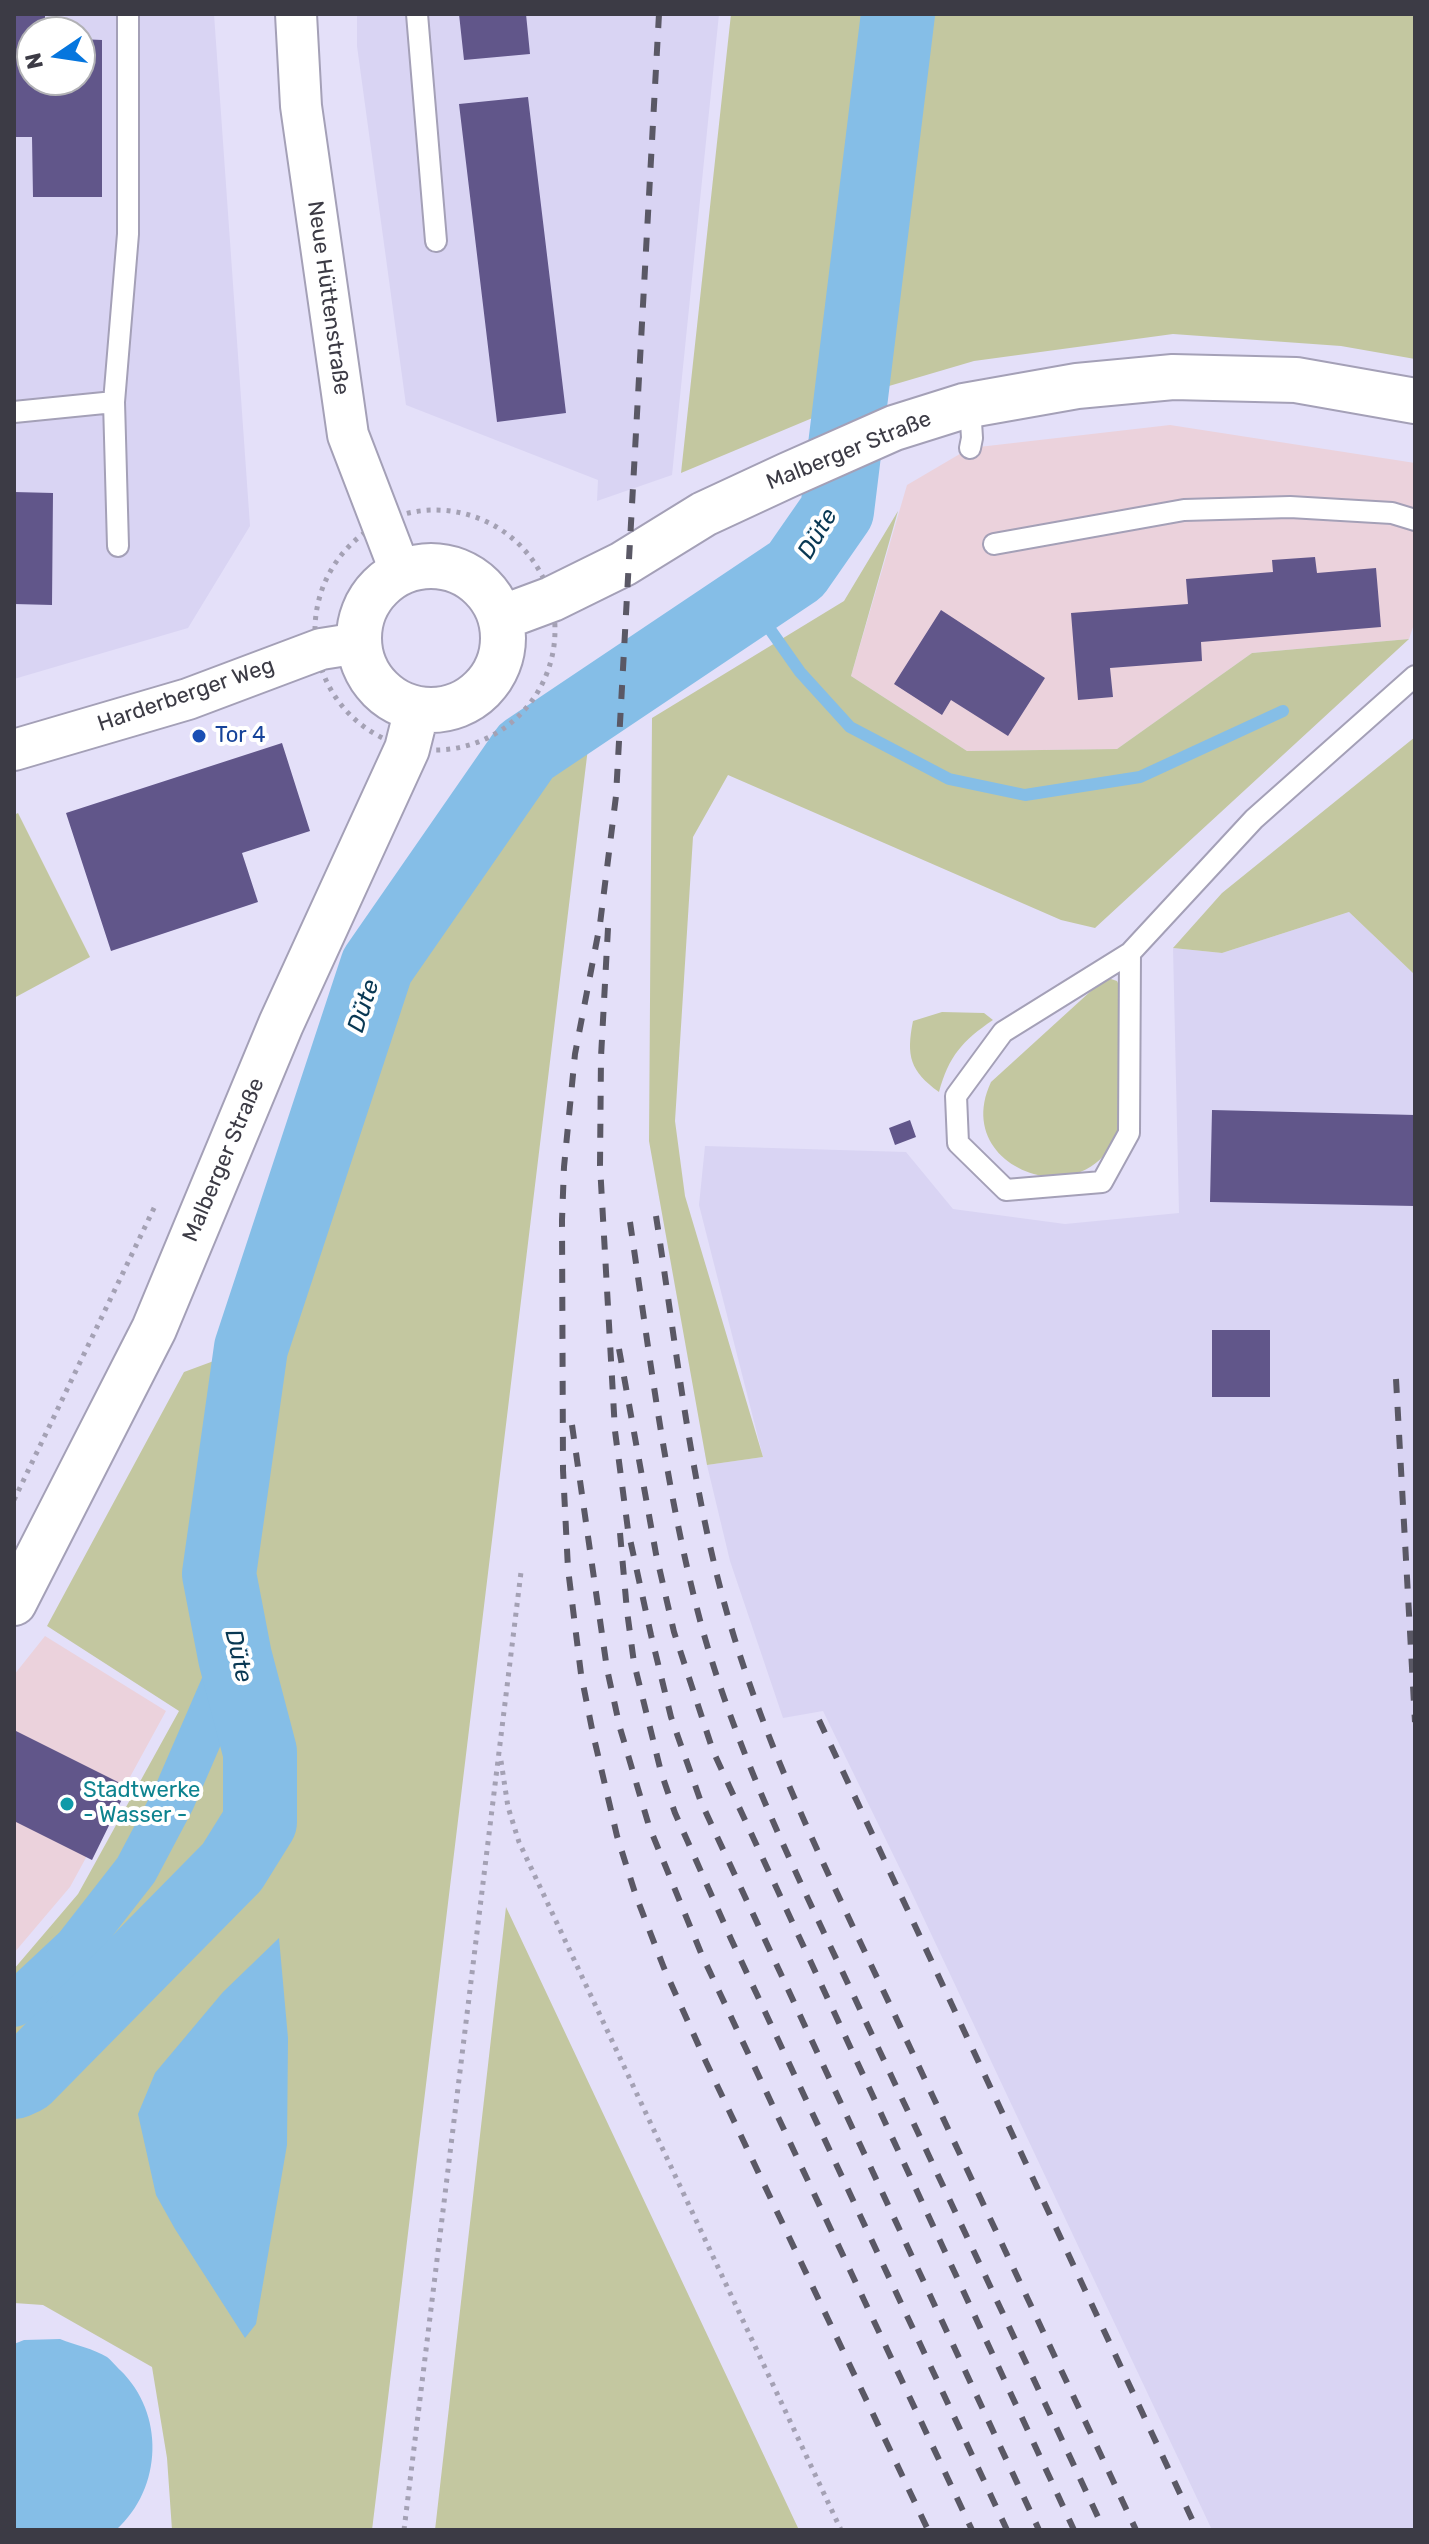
<!DOCTYPE html>
<meta charset="utf-8">
<style>
body{margin:0}
#map{position:relative;width:1429px;height:2544px;overflow:hidden;background:#e4e0f9;font-family:Rubik,sans-serif}
canvas{display:block}
.frame{position:absolute;inset:0;border:16px solid #3c3b45;pointer-events:none}
.north{position:absolute;left:16px;top:16px;width:80px;height:80px;box-sizing:border-box;background:#fff;border:2px solid #b1b1b5;border-radius:50%;rotate:257deg;font-size:22px;font-weight:700;line-height:32px;text-align:center;color:#3c3b45}
.north::after{content:'';display:block;margin:auto;width:28px;height:36px;background:#0676de;clip-path:polygon(50% 0,100% 100%,50% 72%,0 100%)}
</style>
<div id="map">
<canvas width="1429" height="2544"></canvas>
<div class="frame"></div>
<div class="north">N</div>
</div>
<script>
const context = document.querySelector('canvas').getContext('2d');
context.lineJoin = 'round';
function fillPath(path, color) {
  context.fillStyle = color;
  context.fill(path, 'evenodd');
}
function strokePath(path, color, width, dash) {
  context.strokeStyle = color;
  context.lineWidth = width;
  context.lineCap = dash ? 'butt' : 'round';
  context.setLineDash(dash || []);
  context.stroke(path);
}
function drawText(font, color, halo, rows, align = 'center') {
  context.font = font + ' Rubik,sans-serif';
  context.lineWidth = 8;
  context.setLineDash([]);
  context.textBaseline = 'middle';
  context.strokeStyle = halo;
  context.fillStyle = color;
  for (const [text, x, y, turn = 0] of rows) {
    context.save();
    context.translate(x, y);
    context.rotate((+turn || 0) * Math.PI / 180);
    context.textAlign = isNaN(turn) ? turn : align;
    if (halo) context.strokeText(text, 0, 0);
    context.fillText(text, 0, 0);
    context.restore();
  }
}
fillPath(new Path2D(`
 M 1170,425 L 1415,463 L 1415,621 L 1409,639 L 1252,653 L 1117,749 L 967,751 L 851,676 L 907,485 L 970,448 Z
 M 45,1636 L 166,1711 L 70,1887 L 14,1953 L 14,1675 Z`), '#ebd2dc');
fillPath(new Path2D(`
 M 14,14 L 214,14 L 250,526 L 188,628 L 14,679 ZM 32,32 L 80,32 L 80,80 L 32,80 Z
 M 357,14 L 719,14 L 672,475 L 597,501 L 598,480 L 406,405 L 357,46 Z
 M 1349,912 L 1415,975 L 1415,2530 L 1212,2530 L 908,1885 L 823,1711 L 783,1718 L 730,1561 L 707,1465 L 763,1457 L 699,1205 L 705,1146 L 906,1152 L 953,1209 L 1065,1224 L 1179,1213 L 1173,948 L 1222,953 Z`), '#d9d4f3');
fillPath(new Path2D(`
 M 731,14 L 1415,14 L 1415,359 L 1341,346 L 1173,334 L 974,361 L 889,386 L 681,473 Z
 M 898,511 L 851,676 L 967,751 L 1117,749 L 1252,653 L 1409,639 L 1095,928 L 1061,920 L 728,775 L 693,837 L 675,1121 L 685,1196 L 763,1457 L 707,1465 L 649,1141 L 652,718 L 844,601 Z
 M 1415,737 L 1415,975 L 1349,912 L 1222,953 L 1173,948 L 1222,893 Z
 M 588,748 L 372,2530 L 172,2530 L 167,2458 L 152,2367 L 43,2305 L 14,2303 L 14,1969 L 78,1894 L 179,1711 L 47,1626 L 184,1372 L 284,1335 L 400,976 L 518,798 Z
 M 18,813 L 90,957 L 14,998 L 14,815 Z
 M 1111,979 L 1117,981 L 1120,987 L 1121,1121 C 1098,1221 948,1173 991,1082 L 1103,980 Z
 M 942,1012 L 984,1013 L 993,1020 C 962,1041 949,1056 939,1092 C 910,1071 906,1056 913,1021 Z
 M 506,1907 L 799,2530 L 435,2530 Z`), '#c3c7a0');
fillPath(new Path2D(`
 M 279,1938 L 288,2038 L 287,2145 L 256,2324 L 245,2338 L 175,2229 L 156,2195 L 138,2114 L 155,2073 L 223,1992 Z
 M 60,2339 C 75,2345 94,2349 107,2357 C 111,2360 116,2366 120,2370 C 165,2413 163,2488 116,2530 L 14,2530 L 14,2344 L 24,2340 Z`), '#85bee7');
strokePath(new Path2D(`
 M 750,601 L 800,672 L 850,727 L 949,779 L 1025,795 L 1140,777 L 1283,711`), '#85bee7', 12);
strokePath(new Path2D(`
 M 14,2005 L 76,1947 L 136,1870 L 173,1800 L 235,1657`), '#85bee7', 44);
strokePath(new Path2D(`
 M 14,2082 L 25,2077 L 232,1867 L 260,1822 L 260,1752 L 235,1657 L 219,1574 L 251,1348 L 377,966 L 526,751 L 796,570 L 837,511 L 898,14`), '#85bee7', 74);
fillPath(new Path2D(`
 M 14,14 L 45,14 L 45,32 L 32,32 L 32,80 L 80,80 L 80,39 L 102,40 L 102,197 L 33,197 L 32,137 L 14,137 Z
 M 459,14 L 526,14 L 530,54 L 464,60 Z
 M 528,97 L 566,413 L 497,422 L 459,104 Z
 M 14,492 L 53,493 L 52,605 L 14,604 Z
 M 1315,557 L 1317,573 L 1376,568 L 1381,627 L 1201,642 L 1202,661 L 1110,668 L 1113,697 L 1078,700 L 1071,613 L 1188,604 L 1186,579 L 1273,572 L 1272,560 Z
 M 941,610 L 1045,678 L 1008,736 L 951,700 L 942,715 L 894,684 Z
 M 282,743 L 310,831 L 242,853 L 258,902 L 111,951 L 66,813 Z
 M 1212,1110 L 1415,1115 L 1415,1206 L 1210,1202 Z
 M 910,1120 L 916,1137 L 895,1145 L 889,1128 Z
 M 1212,1330 L 1270,1330 L 1270,1397 L 1212,1397 Z
 M 14,1730 L 128,1787 L 92,1860 L 14,1821 Z`), '#61568a');
const service = new Path2D(`
 M 417,14 L 436,241
 M 114,402 L 128,234 L 128,14
 M 14,412 L 114,402 L 118,546
 M 970,448 L 972,438 L 970,405
 M 994,544 L 1184,510 L 1290,507 L 1392,513 L 1415,520
 M 1130,953 L 1129,1133 L 1102,1182 L 1006,1190 L 958,1143 L 956,1096 L 1003,1032 Z
 M 1130,953 L 1254,819 L 1415,676`);
const minor = new Path2D(`
 M 296,14 L 301,106 L 348,435 L 401,573
 M 14,750 L 188,699 L 321,649 L 359,643`);
const tertiary = new Path2D(`
 M359 638a72 72 0 1 1 144 0a72 72 0 1 1-144 0Z
 M 501,618 L 552,599 L 623,564 L 704,514 L 788,475 L 894,428 L 964,406 L 1077,386 L 1173,377 L 1296,380 L 1415,401
 M 14,1603 L 154,1329 L 281,1024 L 407,749 L 417,709`);
strokePath(service, '#a4a0b7', 24);
strokePath(minor, '#a4a0b7', 44);
strokePath(tertiary, '#a4a0b7', 48);
strokePath(new Path2D(`
 M315 630a120 120 0 1 1 240 0a120 120 0 1 1-240 0Z
 M 14,1500 L 155,1206
 M 501,1761 L 508,1807 L 519,1842 L 841,2530
 M 404,2530 L 521,1572`), '#a4a1b4', 5, [4, 6]);
strokePath(service, '#fff', 20);
strokePath(minor, '#fff', 40);
strokePath(tertiary, '#fff', 44);
strokePath(new Path2D(`
 M 659,14 L 616,796 L 600,924 L 575,1054 L 564,1167 L 562,1220 L 563,1470 L 568,1569 L 581,1674 L 593,1734 L 617,1836 L 636,1896 L 664,1968 L 706,2062 L 928,2530
 M 608,928 L 601,1057 L 600,1165 L 615,1431 L 628,1530 L 651,1635 L 671,1717 L 701,1802 L 1039,2530
 M 656,1216 C 677,1351 691,1489 729,1620 C 770,1760 837,1892 899,2024 C 978,2193 1057,2361 1136,2530
 M 630,1222 C 650,1357 666,1493 701,1624 C 739,1762 805,1891 865,2020 C 945,2190 1025,2360 1104,2530
 M 619,1349 L 656,1554 L 674,1632 L 713,1751 L 1074,2530
 M 1396,1379 L 1415,1722
 M 572,1425 L 607,1669 L 620,1728 L 649,1826 L 701,1953 L 972,2530
 M 620,1533 L 627,1611 L 634,1663 L 661,1772 L 675,1813 L 731,1939 L 1007,2530
 M 819,1720 L 1197,2530`), '#5a5865', 6, [14, 14]);
for (const [x, y, r, color] of [
 [199,736,8,"#1a4fb4"],
 [67,1804,8,"#0f9aa8"]
]) {
  const dot = new Path2D();
  dot.arc(x, y, r, 0, 2 * Math.PI);
  context.fillStyle = color;
  context.fill(dot);
  strokePath(dot, '#fff', 3);
}
drawText('22px', '#3c3b45', '#fff', [
 ["Neue Hüttenstraße",328,298,82],
 ["Malberger Straße",849,451,-22],
 ["Harderberger Weg",186,695,-19],
 ["Malberger Straße",224,1160,-67]
]);
drawText('22px', '#164399', '#fff', [
 ["Tor 4",215,736]
], 'left');
drawText('22px', '#0d838f', '#fff', [
 ["Stadtwerke",83,1791],
 ["- Wasser -",83,1816]
], 'left');
drawText('italic 24px', '#093853', '#fff', [
 ["Düte",818,534,-59],
 ["Düte",364,1006,-72],
 ["Düte",238,1656,77]
]);
</script>
